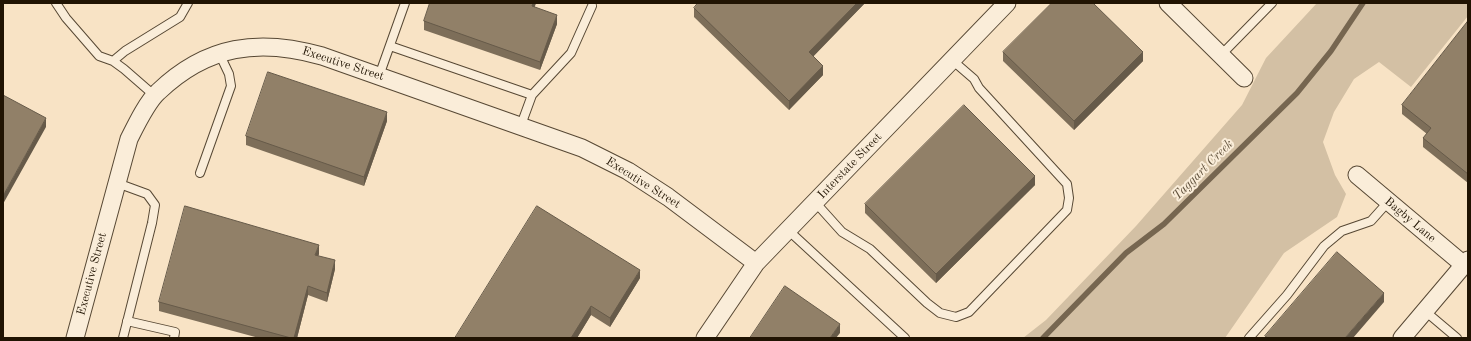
<!DOCTYPE html>
<style>
body{margin:0}
#map{position:relative;width:1471px;height:341px;overflow:hidden;background:#f8e3c5;font-family:"Old Standard TT",serif}
canvas{display:block}
.frame{position:absolute;inset:0;border:4px solid #211403;pointer-events:none}
</style>
<div id="map">
<canvas width="1471" height="341"></canvas>
<div class="frame"></div>
</div>
<script>
const context = document.querySelector('canvas').getContext('2d');
context.lineJoin = 'round';
function fillPath(path, color) {
  context.fillStyle = color;
  context.fill(path, 'evenodd');
}
function strokePath(path, color, width, dash) {
  context.strokeStyle = color;
  context.lineWidth = width;
  context.lineCap = dash ? 'butt' : 'round';
  context.setLineDash(dash || []);
  context.stroke(path);
}
function drawText(font, color, halo, rows, align = 'center') {
  context.font = font + ' "Old Standard TT",serif';
  context.lineWidth = 4;
  context.setLineDash([]);
  context.textBaseline = 'middle';
  context.strokeStyle = halo;
  context.fillStyle = color;
  for (const [text, x, y, turn = 0] of rows) {
    context.save();
    context.translate(x, y);
    context.rotate((+turn || 0) * Math.PI / 180);
    context.textAlign = isNaN(turn) ? turn : align;
    if (halo) context.strokeText(text, 0, 0);
    context.fillText(text, 0, 0);
    context.restore();
  }
}
fillPath(new Path2D(`
 M 1317,3 L 1468,3 L 1468,16 L 1411,87 L 1379,62 L 1354,79 L 1334,112 L 1323,142 L 1335,175 L 1346,194 L 1337,217 L 1284,253 L 1225,338 L 1023,338 L 1046,320 L 1136,226 L 1242,105 L 1266,58 Z`), '#d3c0a4');
strokePath(new Path2D(`
 M 1043,338 L 1126,253 L 1164,224 L 1297,93 L 1331,51 L 1363,3`), '#766650', 5.5);
const service = new Path2D(`
 M 56,3 L 66,18 L 99,56 L 113,61 L 124,69 L 155,96
 M 390,46 L 532,95 L 521,125
 M 1221,55 L 1272,3
 M 113,61 L 125,51 L 180,17 L 188,3
 M 379,76 L 405,3
 M 532,95 L 571,53 L 592,6
 M 200,173 L 231,86 L 229,74 L 219,53
 M 117,183 L 147,194 L 155,205 L 152,223 L 123,338
 M 815,202 L 842,232 L 870,249 L 927,303 L 940,313 L 956,317 L 969,312 L 1067,210 L 1069,198 L 1067,184 L 979,88 L 974,79 L 952,60
 M 788,230 L 905,338
 M 1425,311 L 1457,338
 M 127,321 L 175,332 L 174,338
 M 1249,338 L 1287,295 L 1324,246 L 1342,231 L 1371,221 L 1388,202`);
const minor = new Path2D(`
 M 1168,3 L 1244,78
 M 1357,175 L 1464,265
 M 75,338 L 129,139 C 136,125 147,102 158,92 C 207,45 259,38 322,56 L 582,148 L 628,171 L 668,197 L 756,263
 M 705,338 L 756,263 L 1007,3
 M 1402,338 L 1468,260`);
strokePath(service, '#574834', 10);
strokePath(minor, '#574834', 19);
strokePath(service, '#faedd9', 8);
strokePath(minor, '#faedd9', 17);
fillPath(new Path2D(`
 M 430,3 L 536,3 L 534,7 L 557,24 L 540,70 L 424,30 L 424,21 Z
 M 865,3 L 813,56 L 823,75 L 789,110 L 694,17 L 694,8 Z
 M 1468,21 L 1468,183 L 1423,147 L 1423,138 L 1427,134 L 1402,114 L 1402,105 Z
 M 1003,52 L 1143,61 L 1074,130 L 1003,61 Z
 M 387,121 L 364,186 L 246,145 L 246,136 Z
 M 1035,185 L 936,283 L 865,213 L 865,204 Z
 M 319,254 L 318,256 L 335,269 L 327,302 L 308,295 L 297,338 L 259,338 L 159,311 L 159,302 Z
 M 640,278 L 610,327 L 591,315 L 577,338 L 455,338 Z`), '#7d6e59');
fillPath(new Path2D(`
 M 533,3 L 536,3 L 532,15 L 532,6 Z
 M 857,3 L 865,3 L 809,61 L 809,52 Z
 M 557,15 L 557,24 L 540,70 L 540,62 Z
 M 1143,52 L 1143,61 L 1074,130 L 1074,121 Z
 M 823,66 L 823,75 L 789,110 L 789,101 Z
 M 387,112 L 387,121 L 364,186 L 364,177 Z
 M 46,118 L 46,127 L 3,204 L 3,196 Z
 M 1035,176 L 1035,185 L 936,283 L 936,274 Z
 M 319,245 L 319,254 L 315,264 L 315,255 Z
 M 335,260 L 335,269 L 327,302 L 327,293 Z
 M 640,270 L 640,278 L 610,327 L 610,318 Z
 M 308,286 L 308,295 L 297,338 L 294,338 Z
 M 1384,293 L 1384,302 L 1353,338 L 1345,338 Z
 M 591,306 L 591,315 L 577,338 L 571,338 Z
 M 840,324 L 840,333 L 836,338 L 830,338 Z`), '#665a49');
const building = new Path2D(`
 M 430,3 L 533,3 L 532,6 L 557,15 L 540,62 L 424,21 Z
 M 698,3 L 857,3 L 809,52 L 823,66 L 789,101 L 694,8 Z
 M 1052,3 L 1093,3 L 1143,52 L 1074,121 L 1003,52 Z
 M 1468,21 L 1468,174 L 1423,138 L 1431,128 L 1402,105 Z
 M 268,72 L 387,112 L 364,177 L 246,136 Z
 M 3,95 L 46,118 L 3,196 Z
 M 964,105 L 1035,176 L 936,274 L 865,204 Z
 M 185,206 L 319,245 L 315,255 L 335,260 L 327,293 L 308,286 L 294,338 L 291,338 L 159,302 Z
 M 537,206 L 640,270 L 610,318 L 591,306 L 571,338 L 455,338 Z
 M 1337,252 L 1384,293 L 1345,338 L 1268,338 L 1265,336 Z
 M 785,286 L 840,324 L 830,338 L 750,338 Z`);
fillPath(building, '#918068');
strokePath(building, '#665a49', 1);
drawText('12px', '#211403', '#faedd9', [
 ["Executive Street",343,64,18],
 ["Interstate Street",850,166,-46],
 ["Executive Street",643,183,32],
 ["Bagby Lane",1410,220,40],
 ["Executive Street",92,274,-75]
]);
drawText('italic 13px', '#61523d', '#faedd9', [
 ["Taggart Creek",1203,170,-45]
]);
</script>
